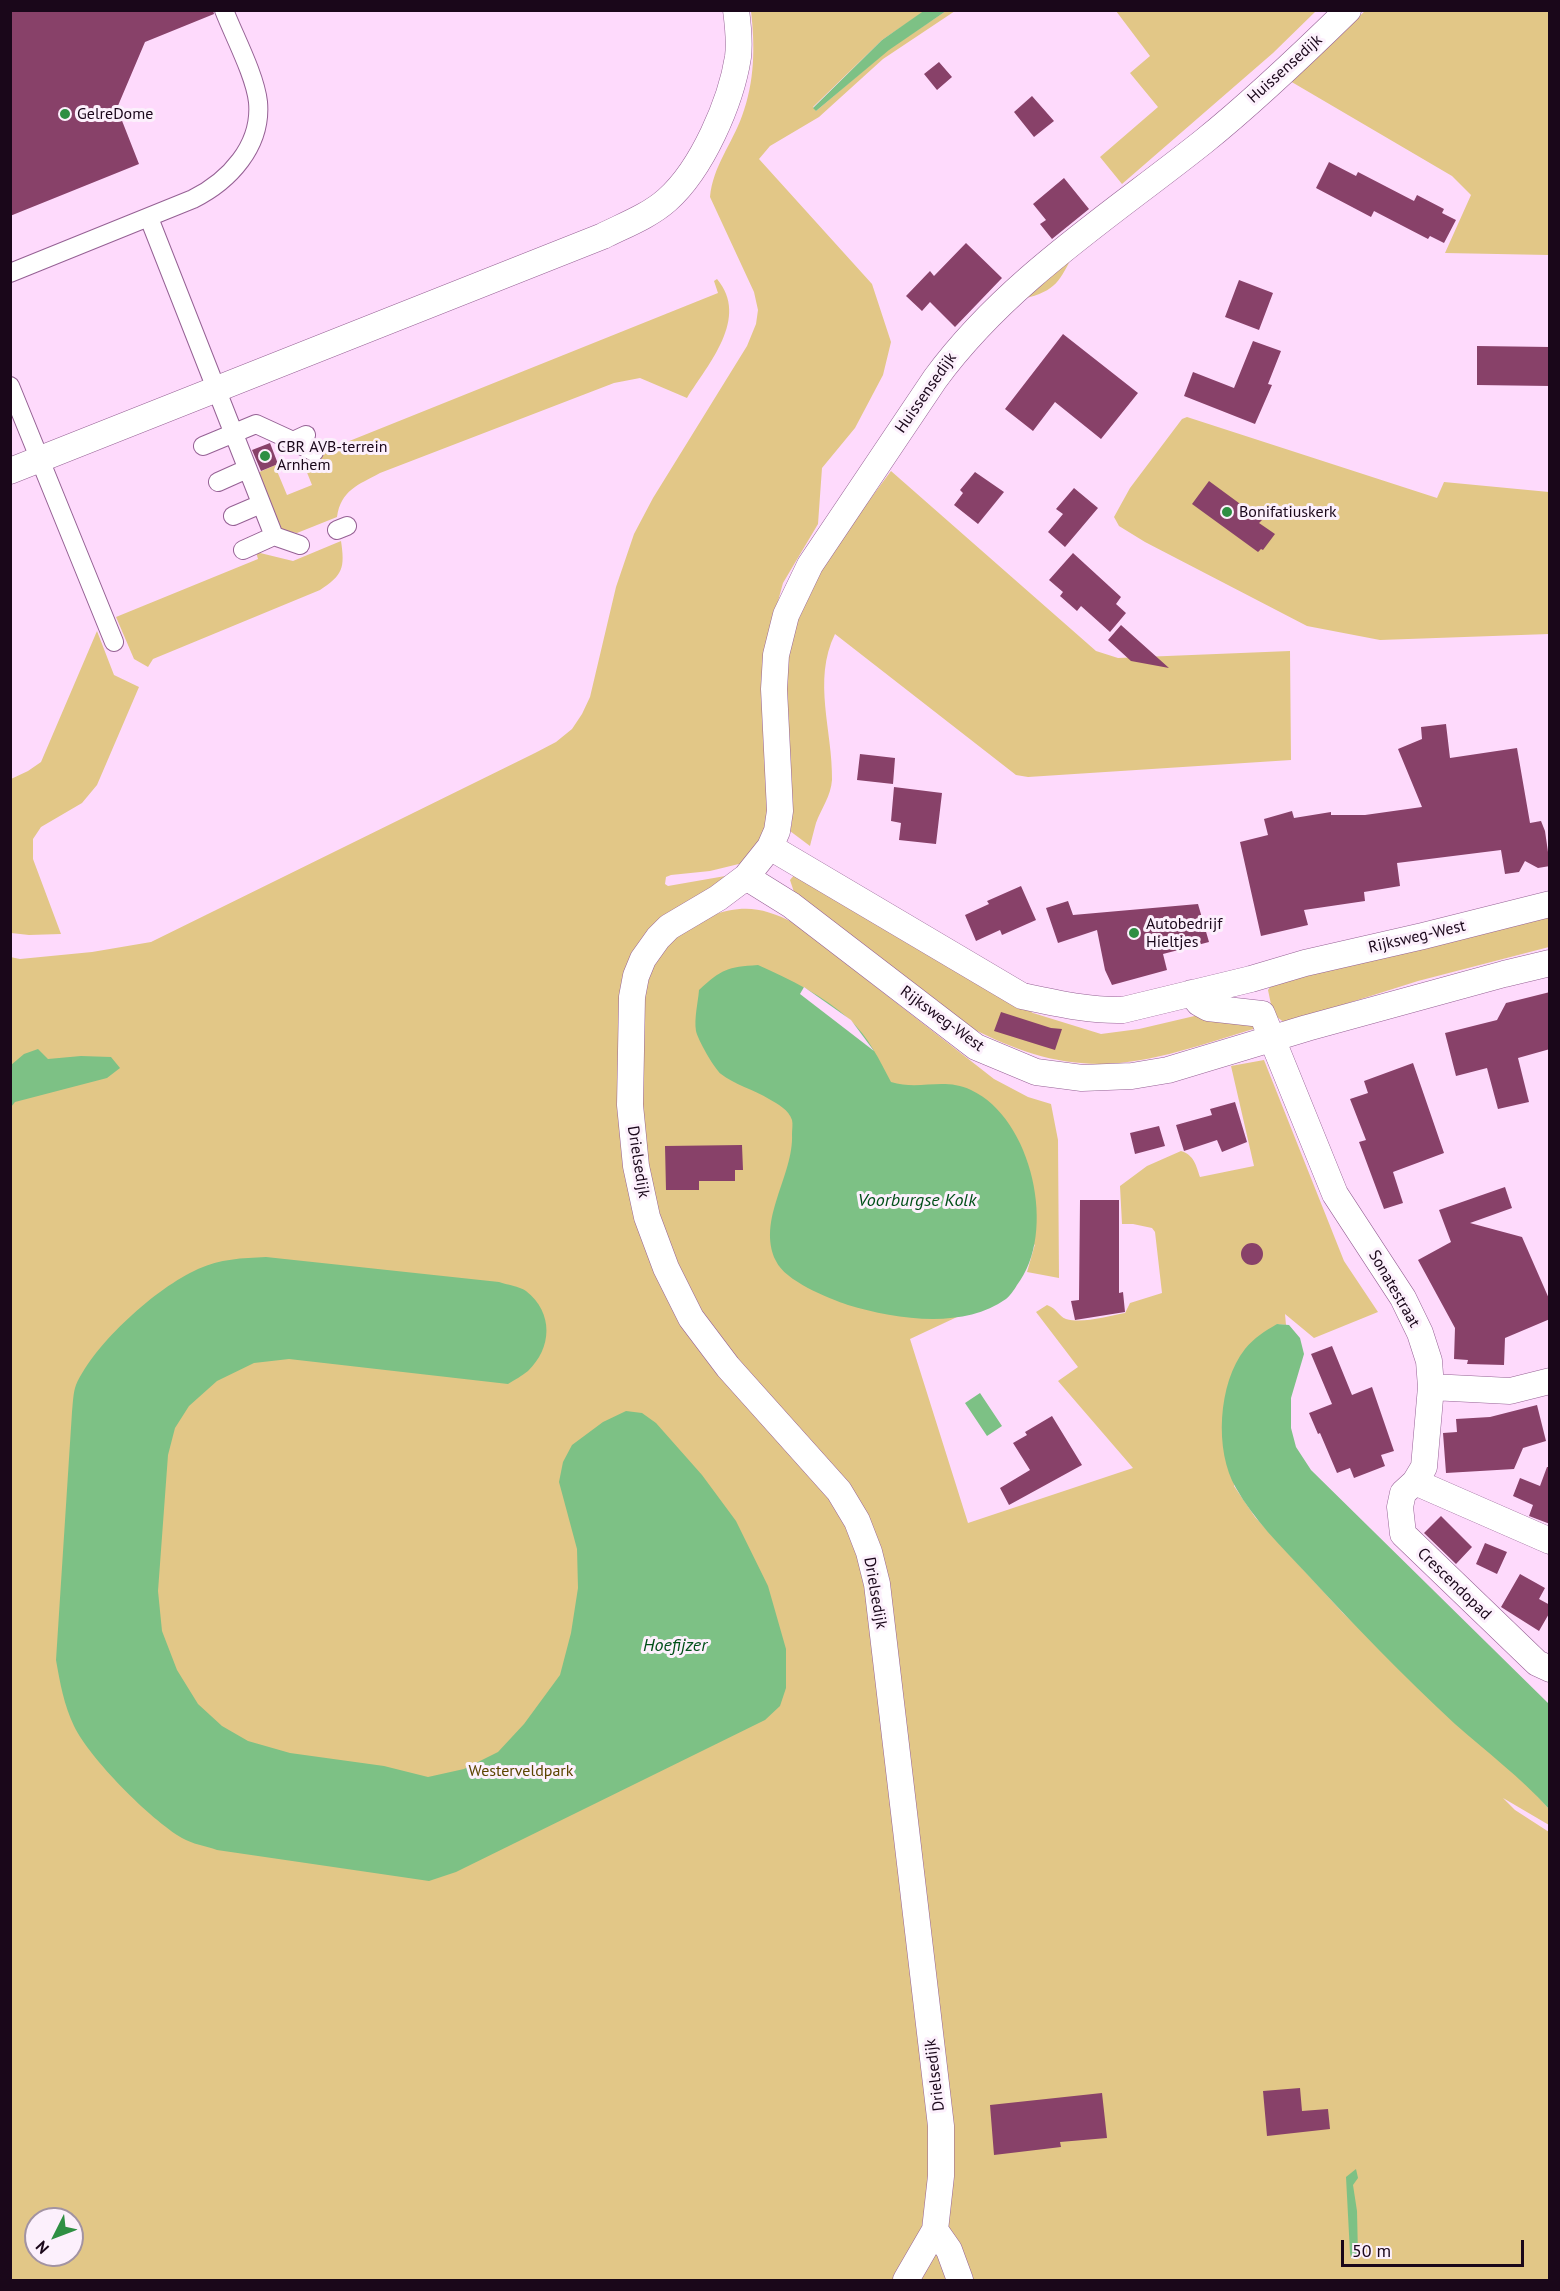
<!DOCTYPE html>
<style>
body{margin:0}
#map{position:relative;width:1560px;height:2291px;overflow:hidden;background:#fedafc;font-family:"PT Sans",sans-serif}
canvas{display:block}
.frame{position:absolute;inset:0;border:12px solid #1a071a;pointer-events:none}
.north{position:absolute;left:24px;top:2207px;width:60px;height:60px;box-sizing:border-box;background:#fcf0fc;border:2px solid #a293a2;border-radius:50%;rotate:228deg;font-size:16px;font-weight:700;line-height:24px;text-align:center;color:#1a071a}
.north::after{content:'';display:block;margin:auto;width:21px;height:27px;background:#2e8f43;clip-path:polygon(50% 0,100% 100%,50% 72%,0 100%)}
.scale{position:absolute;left:1341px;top:2240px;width:183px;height:27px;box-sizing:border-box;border:3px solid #1a071a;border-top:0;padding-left:8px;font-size:18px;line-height:21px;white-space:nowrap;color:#1a071a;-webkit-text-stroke:4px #fcf0fc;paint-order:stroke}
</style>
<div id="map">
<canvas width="1560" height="2291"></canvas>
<div class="frame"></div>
<div class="north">N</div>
<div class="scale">50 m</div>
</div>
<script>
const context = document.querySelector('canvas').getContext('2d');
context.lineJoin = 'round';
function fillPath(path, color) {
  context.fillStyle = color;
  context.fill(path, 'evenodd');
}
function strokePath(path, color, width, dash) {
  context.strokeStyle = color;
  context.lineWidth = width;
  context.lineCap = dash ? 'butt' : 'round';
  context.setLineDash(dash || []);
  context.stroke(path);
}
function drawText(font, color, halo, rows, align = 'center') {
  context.font = font + ' "PT Sans",sans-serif';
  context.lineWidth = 6;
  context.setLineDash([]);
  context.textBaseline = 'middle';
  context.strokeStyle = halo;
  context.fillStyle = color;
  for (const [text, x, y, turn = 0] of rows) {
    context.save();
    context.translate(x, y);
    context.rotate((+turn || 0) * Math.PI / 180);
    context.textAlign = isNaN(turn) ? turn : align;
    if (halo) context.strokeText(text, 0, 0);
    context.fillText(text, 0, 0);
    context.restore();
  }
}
fillPath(new Path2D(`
 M 751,11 L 925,11 L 882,40 L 813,107 L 816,111 L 889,49 L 946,11 L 955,11 L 883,59 L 819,117 L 770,146 L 759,159 L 872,284 L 891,342 L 883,375 L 855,428 L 822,468 L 818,524 L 783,583 L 766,645 L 762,680 L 763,732 L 770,786 L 766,825 L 761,841 L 747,862 L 710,871 L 671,875 L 666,877 L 665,884 L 668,886 L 731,875 L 710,916 C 743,904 763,907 794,923 L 994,1079 L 1028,1097 L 1051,1104 L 1058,1140 L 1059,1278 L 1027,1272 L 1035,1244 L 987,1303 L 910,1339 L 968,1523 L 1133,1468 L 1058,1381 L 1078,1367 L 1036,1312 L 1047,1305 C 1058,1309 1058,1316 1066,1319 C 1083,1324 1107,1316 1125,1313 L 1130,1303 L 1162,1293 L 1155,1232 L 1152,1228 L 1133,1224 L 1122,1224 L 1120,1186 L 1147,1166 L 1181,1151 C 1194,1155 1196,1165 1200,1177 L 1254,1166 L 1231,1066 L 1264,1060 L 1344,1261 L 1378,1312 L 1314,1338 L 1285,1314 L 1286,1325 L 1277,1324 L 1234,1486 L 1255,1517 L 1343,1613 L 1531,1789 L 1549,1809 L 1549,1825 L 1503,1798 L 1515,1810 L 1549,1832 L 1549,2280 L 11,2280 L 10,957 L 20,959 L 92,952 L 151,942 L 535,753 L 556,742 L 572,729 L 582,714 L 590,697 L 616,587 L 634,534 L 653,498 L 747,346 L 756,324 L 758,310 L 754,292 L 710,197 C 713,166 732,144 742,116 C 755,81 755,46 751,11 ZM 36,2219 L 72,2219 L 72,2255 L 36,2255 Z
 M 1116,11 L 1316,11 L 1273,53 L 1122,184 L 1100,157 L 1158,107 L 1130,73 L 1150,56 Z
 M 1365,11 L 1549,11 L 1549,255 L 1445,253 L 1471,195 L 1452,176 L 1290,81 Z
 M 1075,252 C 1058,282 1058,290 1023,299 Z
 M 717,279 C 750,318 708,364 687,398 L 640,378 L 614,383 L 380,473 C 358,485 341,490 337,517 L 297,533 L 281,530 L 257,473 L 278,464 L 296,463 L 277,471 L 287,495 L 312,485 L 302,460 L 718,293 L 714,281 Z
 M 1187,417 L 1437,498 L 1444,482 L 1549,492 L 1549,634 L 1380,640 L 1307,626 L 1145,542 L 1119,526 L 1114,517 L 1130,488 L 1182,419 Z
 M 891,471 L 1096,651 L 1118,658 L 1290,651 L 1291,760 L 1028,777 L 1016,775 L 835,634 C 812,681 833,731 832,780 C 831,796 821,809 816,823 C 814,830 812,838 810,846 L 790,831 L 792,822 C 785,742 771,656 812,584 C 834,544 864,508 891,471 Z
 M 341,541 C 345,568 343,575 320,590 L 153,659 L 148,667 L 134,659 L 116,617 L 258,559 L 256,552 L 293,561 Z
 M 97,631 L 114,675 L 139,687 L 97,785 L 82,803 L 41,827 L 33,839 L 33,859 L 61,934 L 29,935 L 11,933 L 11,779 L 28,771 L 41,762 Z
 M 795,874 L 876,915 L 1033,1013 L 1101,1034 L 1139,1029 L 1203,1014 L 1241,1016 L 1257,1028 C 1201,1044 1140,1069 1081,1063 C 1039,1060 996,1042 959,1021 L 794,892 L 790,880 Z
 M 1549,915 L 1549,947 L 1418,981 L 1285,1023 L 1273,1014 L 1268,990 L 1273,983 Z`), '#e2c787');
fillPath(new Path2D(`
 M 925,10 L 946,11 L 889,50 L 816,111 L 813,108 L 882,40 Z
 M 758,965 C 790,979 824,996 850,1020 C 868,1036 880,1061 891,1082 C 919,1091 943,1077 971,1090 C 1032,1118 1058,1233 1017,1285 C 1014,1290 1010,1296 1006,1299 C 963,1330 895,1319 848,1305 C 828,1298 785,1281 776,1261 C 756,1220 794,1176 792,1134 C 792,1130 793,1124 792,1120 C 789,1110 778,1104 769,1099 C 755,1090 733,1084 721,1074 C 714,1068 698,1040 696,1031 C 694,1018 698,1003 699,990 C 722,969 727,967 758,965 Z
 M 38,1049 L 48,1059 L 81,1056 L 111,1057 L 120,1068 L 107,1078 L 15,1102 L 11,1107 L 11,1065 L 24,1054 Z
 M 266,1257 L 499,1282 C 507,1285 519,1286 526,1291 C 554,1313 552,1348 528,1371 C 522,1376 514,1380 508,1384 L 289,1359 L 254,1363 L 217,1381 L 189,1406 L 175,1428 L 168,1455 L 158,1591 L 162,1631 L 177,1670 L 198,1704 L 222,1726 L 248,1741 L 290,1753 L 384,1766 L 428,1777 L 464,1769 L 498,1752 L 524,1724 L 560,1675 L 571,1633 L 578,1588 L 577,1549 L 559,1482 L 563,1462 L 572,1445 L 603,1422 L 626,1411 L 642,1413 L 656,1423 L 702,1475 L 736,1521 L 768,1586 L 786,1649 L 786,1688 L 780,1706 L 765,1720 L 456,1872 L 429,1881 L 217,1850 C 206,1846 192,1844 182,1838 C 150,1819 90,1759 74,1726 C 64,1705 60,1683 56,1660 L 72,1412 C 73,1403 73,1393 76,1385 C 95,1343 156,1288 198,1269 C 220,1259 242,1258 266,1257 Z
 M 1277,1324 L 1289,1325 L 1300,1338 L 1304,1354 L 1291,1398 L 1291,1428 L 1296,1447 L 1311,1470 L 1549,1704 L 1549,1809 C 1521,1778 1487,1752 1455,1724 C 1403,1676 1353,1624 1305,1572 C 1280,1545 1254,1520 1236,1488 C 1214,1451 1218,1383 1245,1349 C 1254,1338 1265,1331 1277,1324 Z
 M 980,1393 L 1002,1426 L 987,1436 L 965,1403 Z
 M 1356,2169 L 1358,2178 L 1353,2185 L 1357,2211 L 1358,2256 L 1355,2259 L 1351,2258 L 1350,2253 L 1346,2177 Z`), '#7dc185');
fillPath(new Path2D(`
 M 804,987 L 851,1020 L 874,1051 L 800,994 Z`), '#fedafc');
fillPath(new Path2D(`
 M 10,10 L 213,10 L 214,14 L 145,42 L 117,108 L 139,164 L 10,216 Z
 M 939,62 L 952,77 L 937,90 L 924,74 Z
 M 1032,96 L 1054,121 L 1034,137 L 1014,112 Z
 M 1329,162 L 1356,176 L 1358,172 L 1414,201 L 1417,195 L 1444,209 L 1442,213 L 1456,220 L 1444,243 L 1430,236 L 1428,239 L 1374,211 L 1371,217 L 1316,188 Z
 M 1064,178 L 1089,209 L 1052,239 L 1040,224 L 1046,220 L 1033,204 Z
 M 966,243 L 1002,278 L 955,327 L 930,302 L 922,311 L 906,296 L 930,271 L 934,276 Z
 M 1239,280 L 1273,293 L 1259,330 L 1225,317 Z
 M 1063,334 L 1138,393 L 1101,439 L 1055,402 L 1033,431 L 1005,409 Z
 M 1253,341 L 1281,351 L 1268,384 L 1272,385 L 1255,424 L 1184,396 L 1193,372 L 1234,388 Z
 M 1477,346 L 1550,347 L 1550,386 L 1477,385 Z
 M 270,443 L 278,464 L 261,471 L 252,450 Z
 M 975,472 L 1004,492 L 978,524 L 954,505 L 963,493 L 960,490 Z
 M 1209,481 L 1262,520 L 1259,523 L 1275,534 L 1263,550 L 1261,549 L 1258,552 L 1192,504 Z
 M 1074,488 L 1098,508 L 1065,547 L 1048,532 L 1063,514 L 1056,509 Z
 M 1073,553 L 1121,597 L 1116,604 L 1126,613 L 1110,632 L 1081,606 L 1077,611 L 1060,596 L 1063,592 L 1049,580 Z
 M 1121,625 L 1169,668 L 1131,661 L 1108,640 Z
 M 1446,724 L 1450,758 L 1517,748 L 1530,823 L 1541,821 L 1545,831 L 1550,866 L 1538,868 L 1525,861 L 1519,872 L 1505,874 L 1501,850 L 1397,863 L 1400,886 L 1364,892 L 1365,901 L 1304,910 L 1308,925 L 1261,936 L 1240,842 L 1268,835 L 1264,819 L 1292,811 L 1294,818 L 1331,812 L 1331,815 L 1365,815 L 1422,807 L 1398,749 L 1422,739 L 1421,727 Z
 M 860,754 L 895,758 L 893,784 L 857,780 Z
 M 894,787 L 942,793 L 936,844 L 899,840 L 901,823 L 891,821 Z
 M 1021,886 L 1036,920 L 1002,935 L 1000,930 L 976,941 L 965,915 L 989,904 L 987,901 Z
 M 1068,901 L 1073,915 L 1198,904 L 1209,942 L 1163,954 L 1167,970 L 1112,985 L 1105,970 L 1097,930 L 1058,943 L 1046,908 Z
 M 1550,992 L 1550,1049 L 1518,1058 L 1529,1102 L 1498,1109 L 1487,1068 L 1456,1076 L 1445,1033 L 1497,1020 L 1506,1003 Z
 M 1001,1012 L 1051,1028 L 1062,1029 L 1055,1050 L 994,1031 Z
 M 1413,1063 L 1444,1153 L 1393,1172 L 1403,1203 L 1384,1209 L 1359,1142 L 1366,1140 L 1350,1099 L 1368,1093 L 1364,1081 Z
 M 1235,1102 L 1247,1142 L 1222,1152 L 1217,1140 L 1184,1151 L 1176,1125 L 1212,1115 L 1210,1109 Z
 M 1159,1126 L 1165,1146 L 1135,1154 L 1130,1133 Z
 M 742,1145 L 743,1170 L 735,1170 L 735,1181 L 699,1181 L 699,1190 L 666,1190 L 665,1146 Z
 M 1505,1187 L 1512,1208 L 1470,1223 L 1522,1237 L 1550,1301 L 1550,1319 L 1505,1338 L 1504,1365 L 1467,1364 L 1468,1360 L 1454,1359 L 1455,1328 L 1418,1260 L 1451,1242 L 1439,1210 Z
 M 1080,1200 L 1119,1200 L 1119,1293 L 1123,1292 L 1125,1312 L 1075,1320 L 1071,1301 L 1079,1300 Z
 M1241 1254a11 11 0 1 1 22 0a11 11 0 1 1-22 0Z
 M 1332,1346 L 1352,1395 L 1372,1387 L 1394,1451 L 1381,1455 L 1385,1466 L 1354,1478 L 1350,1468 L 1337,1473 L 1320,1433 L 1318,1434 L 1309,1413 L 1332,1404 L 1311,1354 Z
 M 1537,1405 L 1546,1441 L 1523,1448 L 1514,1469 L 1446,1473 L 1443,1433 L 1457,1432 L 1456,1419 L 1490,1417 Z
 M 1052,1416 L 1082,1465 L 1009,1505 L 1000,1488 L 1030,1470 L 1013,1443 L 1027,1435 L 1025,1432 Z
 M 1547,1467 L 1550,1467 L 1550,1524 L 1529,1516 L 1533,1505 L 1513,1496 L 1520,1478 L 1540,1486 Z
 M 1441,1516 L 1472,1547 L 1456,1564 L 1424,1533 Z
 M 1485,1543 L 1507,1552 L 1497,1574 L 1476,1564 Z
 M 1520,1574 L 1545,1588 L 1539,1599 L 1550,1605 L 1550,1612 L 1539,1631 L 1501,1607 Z
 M 1300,2088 L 1302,2111 L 1328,2109 L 1330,2129 L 1267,2136 L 1263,2091 Z
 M 1102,2093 L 1107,2138 L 1060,2142 L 1061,2147 L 994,2155 L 990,2105 Z`), '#884169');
const pedestrian = new Path2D(`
 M 149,218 L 274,536 L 300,545
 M 10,273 L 193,199 C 229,181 262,146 258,102 C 255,75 234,36 224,10
 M 10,386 L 114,642
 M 293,441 L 314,452
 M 203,446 L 256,424 L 293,441 L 306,435
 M 218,482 L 247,469
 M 233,516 L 261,504
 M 337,530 L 347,526
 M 243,550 L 274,536`);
const minor = new Path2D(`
 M 10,471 L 603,236 C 625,225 649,216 667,200 C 702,169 731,102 738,57 C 740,41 738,25 736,10
 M 770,847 L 1022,996 C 1056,1003 1089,1011 1123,1010 L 1251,979 L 1305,963 L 1423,936 L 1550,904
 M 746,877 L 791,905 L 976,1047 L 1036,1072 L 1082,1078 L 1132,1076 L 1168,1070 L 1307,1028 L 1504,974 L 1550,963
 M 1191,993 L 1199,1003 L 1208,1008 L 1262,1014 L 1335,1194 L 1403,1298 L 1420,1333 L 1429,1361 L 1431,1387 L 1424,1467 L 1415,1482 L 1550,1541
 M 1431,1387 L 1510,1391 L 1550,1381
 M 1415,1482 L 1403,1493 L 1400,1507 L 1403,1534 L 1537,1663 L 1550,1669
 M 935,2230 L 949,2250 L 960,2280
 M 906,2280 L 935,2230 L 941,2176 L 941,2126 L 877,1584 L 869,1552 L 857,1521 L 839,1491 L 728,1367 L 691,1318 L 666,1268 L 647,1217 L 636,1166 L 630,1105 L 632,997 L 636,976 L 643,959 L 658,938 L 669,927 L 718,898 L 746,877 L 770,847 L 777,831 L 780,811 L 774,689 L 776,655 L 786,615 L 810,565 L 935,379 C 1006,282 1110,216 1203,142 C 1254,101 1301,56 1348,10`);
strokePath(pedestrian, '#956194', 20);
strokePath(minor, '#956194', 27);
strokePath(pedestrian, '#fff', 18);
strokePath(minor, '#fff', 26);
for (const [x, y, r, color] of [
 [65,114,6,"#2e8f43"],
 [265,456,6,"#2e8f43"],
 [1227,512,6,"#2e8f43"],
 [1134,933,6,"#2e8f43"]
]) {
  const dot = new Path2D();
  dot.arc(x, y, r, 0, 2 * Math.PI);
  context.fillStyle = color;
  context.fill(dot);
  strokePath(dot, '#fcf0fc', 2);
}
drawText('16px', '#1a071a', '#fcf0fc', [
 ["Huissensedijk",1285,69,-42],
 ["Huissensedijk",926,393,-55],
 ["Rijksweg-West",1417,937,-13],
 ["Rijksweg-West",942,1019,36],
 ["Drielsedijk",638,1162,81],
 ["Sonatestraat",1394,1289,60],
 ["Crescendopad",1454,1584,44],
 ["Drielsedijk",875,1593,80],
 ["Drielsedijk",935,2075,-97]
]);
drawText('16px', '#1a071a', '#fcf0fc', [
 ["GelreDome",77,114],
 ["CBR AVB-terrein",277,447],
 ["Arnhem",277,465],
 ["Bonifatiuskerk",1239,512],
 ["Autobedrijf",1146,924],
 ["Hieltjes",1146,942]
], 'left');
drawText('16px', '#5c4500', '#fcf0fc', [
 ["Westerveldpark",521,1771]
]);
drawText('italic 18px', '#004f18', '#fcf0fc', [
 ["Voorburgse Kolk",917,1201],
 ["Hoefijzer",675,1646]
]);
</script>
